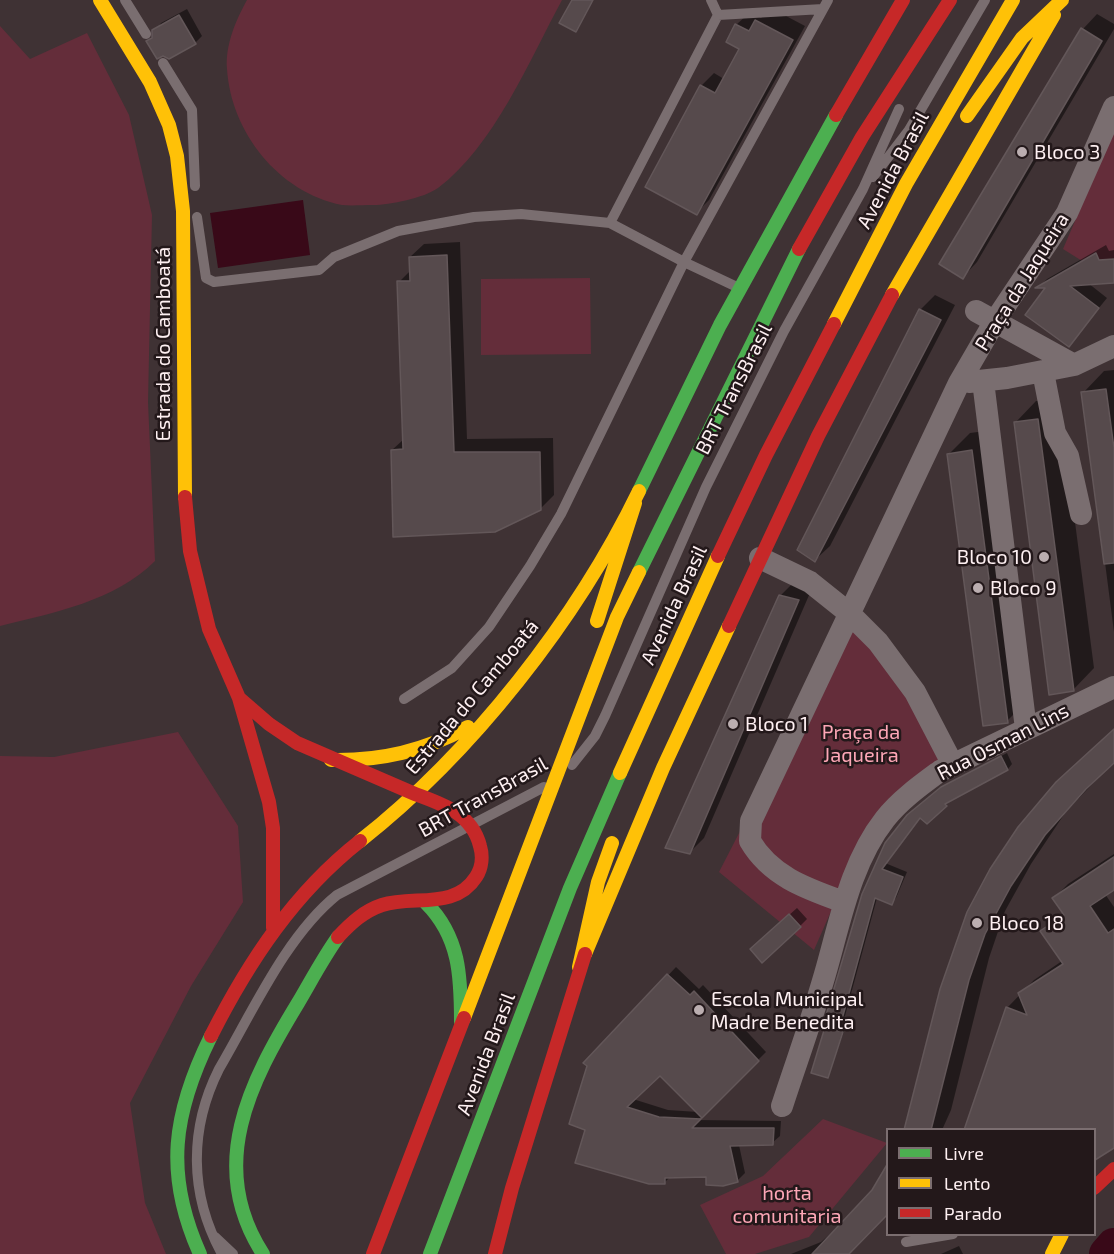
<!DOCTYPE html>
<meta charset="utf-8">
<style>
body{margin:0}
#map{position:relative;width:1114px;height:1254px;overflow:hidden;background:#3f3234;font-family:"Exo 2",sans-serif}
canvas{display:block}
.legend{position:absolute;left:886px;top:1128px;width:210px;height:108px;box-sizing:border-box;background:#23181a;border:2px solid #7b6e70;margin:0;padding:8px 10px;list-style:none;font-size:18px;color:#fef0f2}
.legend li{display:flex;align-items:center;gap:12px;height:30px}
.legend b{width:30px;border:2px solid #7b6e70}
</style>
<div id="map">
<canvas width="1114" height="1254"></canvas>
<ul class="legend">
<li><b style="height:8px;background:#4caf50"></b>Livre</li>
<li><b style="height:8px;background:#ffc107"></b>Lento</li>
<li><b style="height:8px;background:#c62828"></b>Parado</li>
</ul>
</div>
<script>
const context = document.querySelector('canvas').getContext('2d');
context.lineJoin = 'round';
function fillPath(path, color) {
  context.fillStyle = color;
  context.fill(path, 'evenodd');
}
function strokePath(path, color, width, dash) {
  context.strokeStyle = color;
  context.lineWidth = width;
  context.lineCap = dash ? 'butt' : 'round';
  context.setLineDash(dash || []);
  context.stroke(path);
}
function drawText(font, color, halo, rows, align = 'center') {
  context.font = font + ' "Exo 2",sans-serif';
  context.lineWidth = 5;
  context.setLineDash([]);
  context.textBaseline = 'middle';
  context.strokeStyle = halo;
  context.fillStyle = color;
  for (const [text, x, y, turn = 0] of rows) {
    context.save();
    context.translate(x, y);
    context.rotate((+turn || 0) * Math.PI / 180);
    context.textAlign = isNaN(turn) ? turn : align;
    if (halo) context.strokeText(text, 0, 0);
    context.fillText(text, 0, 0);
    context.restore();
  }
}
fillPath(new Path2D(`
 M 247,0 L 562,0 C 529,61 494,146 438,188 C 424,198 390,205 373,205 C 363,205 351,206 342,205 C 278,192 231,132 227,69 C 225,45 236,20 247,0 Z
 M 0,26 L 30,59 L 87,33 L 129,115 L 152,215 L 148,402 L 155,561 C 115,601 53,613 0,626 Z
 M 1114,130 L 1114,281 L 1063,249 Z
 M 590,278 L 591,354 L 481,355 L 481,279 Z
 M 851,616 L 877,644 L 948,762 L 843,884 L 814,950 L 719,872 Z
 M 178,732 L 238,826 L 243,902 L 191,986 L 130,1103 L 145,1203 L 166,1254 L 0,1254 L 0,756 L 54,757 Z
 M 823,1119 L 887,1143 L 809,1237 L 755,1254 L 726,1254 L 700,1205 L 763,1176 Z`), '#642d3a');
fillPath(new Path2D(`
 M 303,200 L 310,255 L 218,268 L 210,213 Z`), '#390918');
fillPath(new Path2D(`
 M 771,8 L 805,26 L 709,200 L 696,213 L 701,86 L 714,73 L 724,79 L 741,48 L 736,25 L 750,12 L 761,18 Z
 M 187,9 L 202,36 L 195,43 L 148,42 L 161,23 Z
 M 1097,14 L 1114,24 L 1114,29 L 977,262 L 963,277 L 941,264 L 1083,29 Z
 M 460,242 L 467,439 L 553,438 L 554,495 L 540,509 L 392,450 L 404,439 L 399,282 L 411,270 L 410,257 L 424,244 Z
 M 1106,245 L 1109,251 L 1114,250 L 1114,281 L 1088,283 L 1107,298 L 1069,345 L 1049,286 L 1039,287 L 1047,279 Z
 M 935,295 L 955,305 L 830,546 L 815,560 L 920,310 Z
 M 1114,370 L 1114,632 L 1083,393 L 1104,371 Z
 M 1059,399 L 1094,668 L 1073,690 L 1015,423 L 1036,401 Z
 M 993,430 L 1028,700 L 1007,721 L 949,454 L 970,433 Z
 M 795,581 L 813,586 L 704,838 L 689,853 L 780,596 Z
 M 1114,729 L 1114,761 L 1065,813 L 1031,864 L 1005,911 L 989,958 L 951,1110 L 942,1130 L 905,1130 L 942,989 Z
 M 1007,753 L 1012,764 L 1008,769 L 950,799 L 946,805 L 921,816 L 885,863 L 907,872 L 896,898 L 891,903 L 877,898 L 845,1016 L 840,1021 L 863,895 L 914,810 L 948,783 Z
 M 1114,854 L 1114,888 L 1105,894 L 1114,907 L 1114,1144 L 1094,1156 L 1094,1130 L 1007,1008 L 1034,980 L 1062,961 L 1042,931 L 1064,912 L 1054,898 L 1068,884 Z
 M 797,908 L 807,919 L 800,926 L 759,942 Z
 M 676,967 L 699,989 L 703,985 L 766,1052 L 698,1120 L 781,1121 L 780,1136 L 772,1143 L 739,1145 L 745,1173 L 737,1181 L 708,1176 L 671,1176 L 664,1183 L 587,1129 L 588,1066 L 586,1063 ZM 660,1074 L 698,1112 L 668,1110 L 633,1099 Z
 M 830,1024 L 845,1029 L 828,1076 L 827,1027 Z
 M 873,1191 L 847,1254 L 791,1254 L 821,1242 L 860,1207 Z
 M 959,1246 L 963,1254 L 941,1254 Z`), '#0007');
strokePath(new Path2D(`
 M 1107,1254 L 1114,1246`), '#390918', 36);
const building = new Path2D(`
 M 572,0 L 593,0 L 576,32 L 559,23 Z
 M 179,15 L 196,44 L 169,59 L 163,56 L 157,59 L 146,41 L 152,38 L 152,30 Z
 M 755,20 L 793,40 L 697,215 L 645,187 L 700,85 L 715,93 L 739,49 L 726,42 L 735,24 L 749,31 Z
 M 1081,28 L 1102,41 L 963,279 L 939,264 Z
 M 1096,253 L 1099,260 L 1114,259 L 1114,283 L 1070,286 L 1099,308 L 1069,347 L 1025,315 L 1045,288 L 1035,288 Z
 M 447,255 L 454,452 L 540,452 L 541,510 L 495,532 L 393,537 L 391,450 L 403,449 L 397,281 L 410,281 L 409,257 Z
 M 919,309 L 941,320 L 815,562 L 797,550 Z
 M 1106,389 L 1114,448 L 1114,563 L 1104,564 L 1081,392 Z
 M 1038,419 L 1074,691 L 1049,695 L 1014,422 Z
 M 972,450 L 1008,723 L 983,726 L 947,454 Z
 M 779,595 L 799,600 L 690,854 L 665,848 Z
 M 1114,729 L 1114,763 L 1086,789 L 1045,835 L 1011,886 L 985,934 L 969,980 L 931,1130 L 904,1130 L 940,989 L 967,912 L 990,869 L 1018,827 L 1056,782 Z
 M 1001,756 L 1008,770 L 945,804 L 947,806 L 927,824 L 920,818 L 882,869 L 903,877 L 892,905 L 875,898 L 841,1023 L 825,1019 L 862,894 L 885,843 L 907,815 L 941,787 Z
 M 1114,857 L 1114,890 L 1090,906 L 1108,933 L 1114,929 L 1114,1148 L 1095,1160 L 1095,1130 L 964,1130 L 1006,1007 L 1027,1015 L 1018,993 L 1063,964 L 1040,931 L 1064,915 L 1052,898 Z
 M 789,914 L 801,927 L 762,963 L 750,949 Z
 M 667,974 L 690,995 L 694,991 L 759,1061 L 702,1118 L 660,1076 L 627,1107 L 659,1117 L 701,1119 L 692,1128 L 774,1128 L 773,1145 L 730,1146 L 738,1182 L 723,1186 L 706,1185 L 706,1177 L 665,1178 L 665,1184 L 649,1184 L 575,1163 L 585,1130 L 569,1124 L 587,1066 L 583,1063 Z
 M 825,1027 L 843,1032 L 828,1078 L 811,1073 Z
 M 888,1163 L 888,1214 L 849,1254 L 812,1254 L 872,1190 Z`);
fillPath(building, '#564a4c');
strokePath(building, '#635759', 1.5);
strokePath(new Path2D(`
 M 125,0 L 146,34
 M 718,15 L 823,9
 M 163,63 L 192,110 L 195,186
 M 873,177 L 909,130 L 985,0
 M 197,217 L 206,278 L 214,282 L 319,270 L 334,257 L 398,231 L 474,217 L 521,214 L 610,223 L 684,262 L 828,0
 M 610,223 L 718,15 L 711,0
 M 404,699 L 452,668 L 489,627 L 530,566 L 561,514 L 684,262 L 737,287
 M 572,765 L 595,736 L 605,716 L 706,487 L 784,331 L 863,189 L 899,109
 M 215,1237 L 233,1254
 M 906,1242 L 953,1234
 M 222,1254 C 189,1194 189,1129 219,1069 C 252,1013 286,936 337,895 L 544,787`), '#7a6e70', 10);
strokePath(new Path2D(`
 M 976,311 L 1074,365
 M 1043,372 L 1055,433 L 1068,456 L 1081,514
 M 983,381 L 1026,729
 M 969,382 L 1007,378 L 1074,365 L 1114,346
 M 760,558 L 810,582 L 850,614 L 878,642 L 915,692 L 953,765
 M 844,902 C 808,889 771,877 750,841 L 751,821 L 959,383 L 995,321 L 1067,213 L 1114,107
 M 782,1106 C 797,1060 814,1014 827,967 C 841,917 852,861 885,819 C 900,800 921,785 940,771 L 1114,687`), '#7a6e70', 22);
strokePath(new Path2D(`
 M 639,491 L 720,325 L 836,115
 M 639,572 L 799,249
 M 426,903 C 460,937 461,977 461,1022
 M 200,1254 C 164,1174 173,1113 211,1036
 M 263,1254 C 206,1166 250,1082 298,1003 C 311,981 323,958 338,937
 M 430,1254 L 570,888 L 620,773`), '#4caf50', 14);
strokePath(new Path2D(`
 M 100,0 L 150,82 L 169,125 L 177,156 L 183,211 L 185,497
 M 967,116 L 1022,38 L 1062,0
 M 892,295 L 1054,15
 M 834,324 L 906,184 L 1013,0
 M 597,621 L 635,503
 M 331,760 C 381,761 424,751 468,727
 M 620,773 L 718,556
 M 360,841 C 472,753 577,619 639,491
 M 585,954 L 663,768 L 729,626
 M 579,967 L 598,882 L 612,843
 M 464,1018 L 617,617 L 639,572
 M 1052,1254 L 1062,1234`), '#ffc107', 14);
strokePath(new Path2D(`
 M 836,115 L 903,0
 M 799,249 L 862,137 L 950,0
 M 185,497 L 190,551 L 209,629 L 239,698 L 269,802 L 273,828 L 273,928
 M 718,556 L 766,455 L 834,324
 M 729,626 L 818,436 L 892,295
 M 239,698 L 269,724 L 297,743 L 415,794
 M 338,937 C 351,923 364,911 382,905 C 414,895 455,910 476,877 C 482,868 483,856 480,846 C 472,814 443,804 415,794
 M 211,1036 C 249,961 294,893 360,841
 M 1094,1188 L 1114,1169
 M 373,1254 L 464,1018
 M 495,1254 L 512,1188 L 585,954`), '#c62828', 14);
for (const [x, y, r, color] of [
 [1022,152,6,"#bbaeb0"],
 [1044,557,6,"#bbaeb0"],
 [978,588,6,"#bbaeb0"],
 [733,724,6,"#bbaeb0"],
 [977,923,6,"#bbaeb0"],
 [699,1010,6,"#bbaeb0"]
]) {
  const dot = new Path2D();
  dot.arc(x, y, r, 0, 2 * Math.PI);
  context.fillStyle = color;
  context.fill(dot);
  strokePath(dot, '#23181a', 2);
}
drawText('20px', '#fef0f2', '#23181a', [
 ["Bloco 3",1034,152],
 ["Bloco 10",1032,557,"right"],
 ["Bloco 9",990,588],
 ["Bloco 1",745,724],
 ["Bloco 18",989,923],
 ["Escola Municipal",711,999],
 ["Madre Benedita",711,1022]
], 'left');
drawText('20px', '#fef0f2', '#23181a', [
 ["Avenida Brasil",893,170,-62],
 ["Praça da Jaqueira",1022,282,-58],
 ["Estrada do Camboatá",163,344,-90],
 ["BRT TransBrasil",734,389,-63],
 ["Avenida Brasil",674,605,-65],
 ["Estrada do Camboatá",472,697,-50],
 ["Rua Osman Lins",1003,742,-27],
 ["BRT TransBrasil",483,797,-29],
 ["Avenida Brasil",486,1054,-69]
]);
drawText('20px', '#fda6b6', '#23181a', [
 ["Praça da",861,732],
 ["Jaqueira",861,755],
 ["horta",787,1193],
 ["comunitaria",787,1216]
]);
</script>
